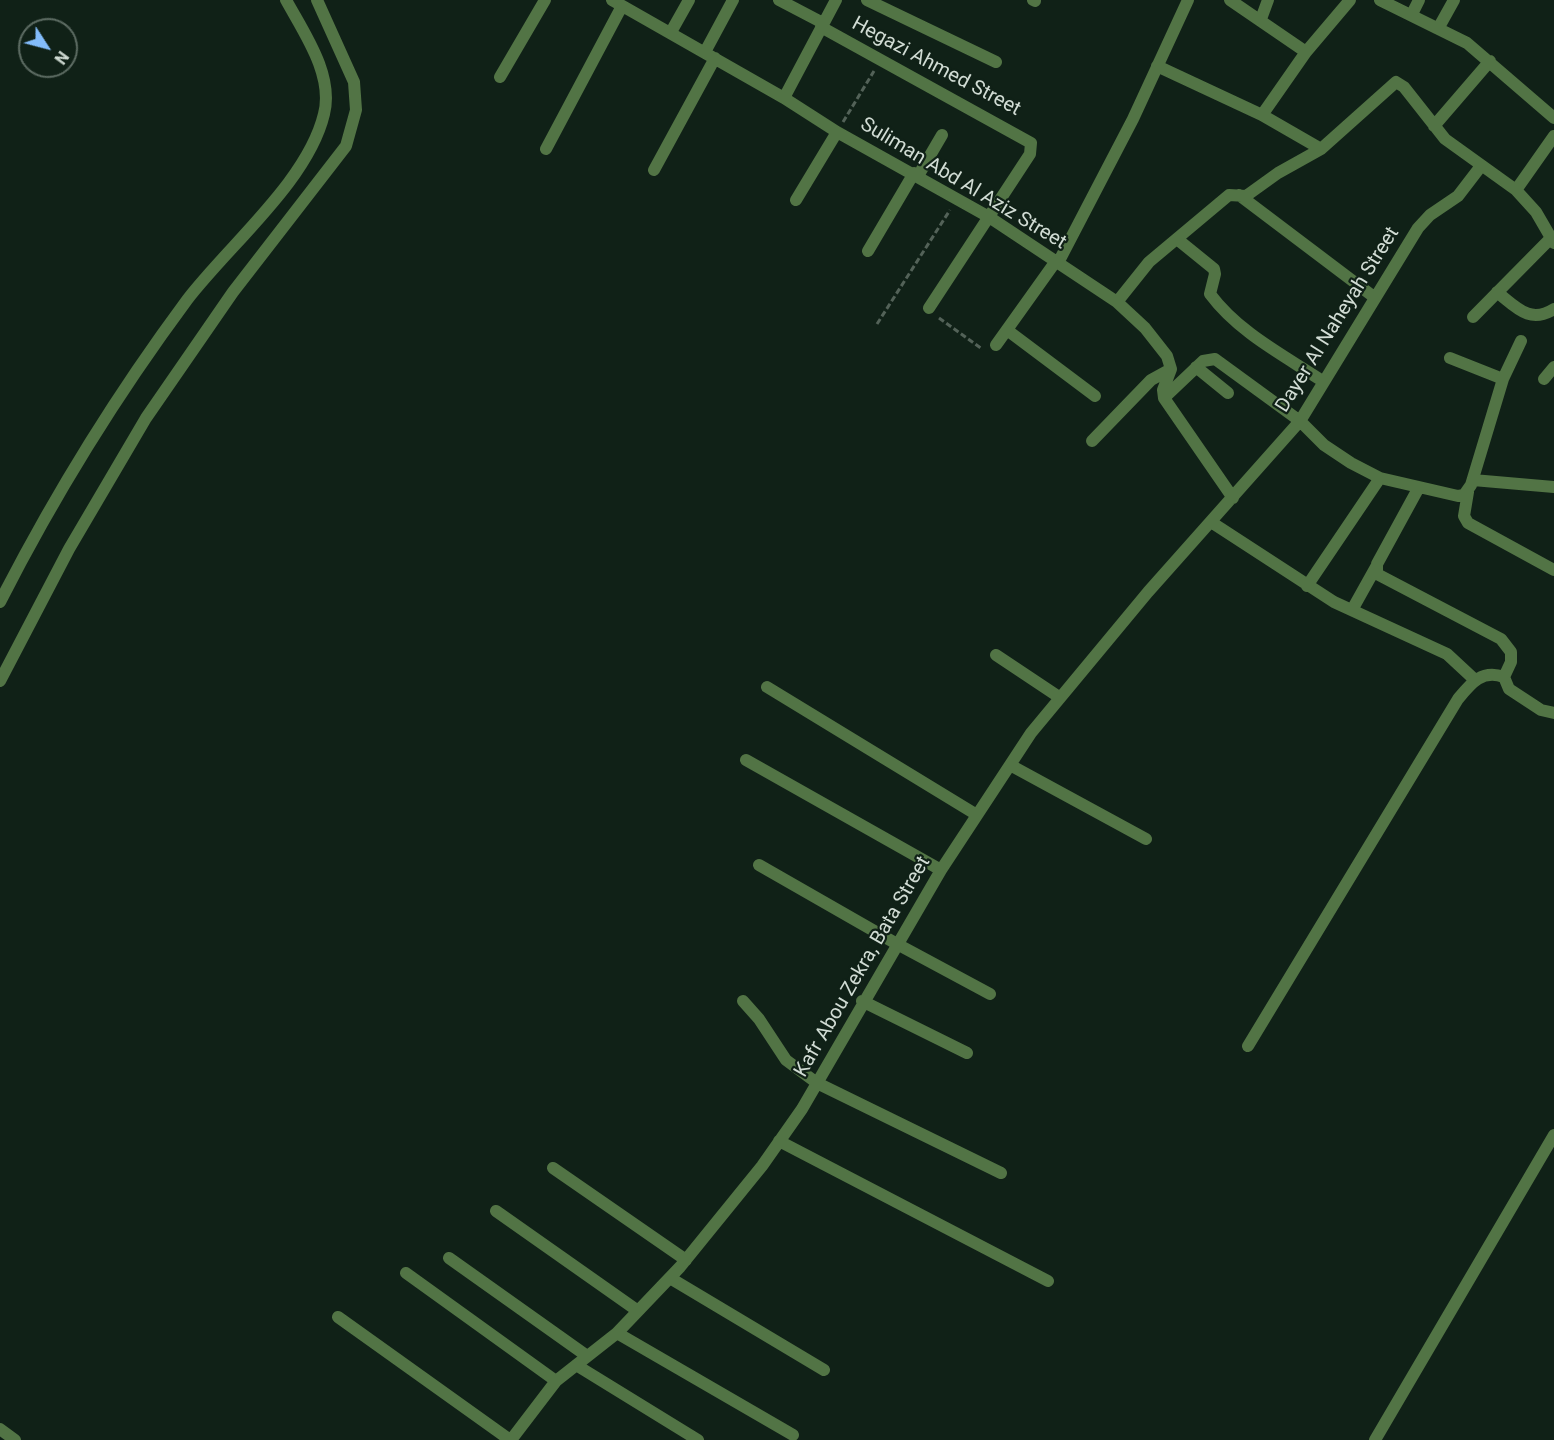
<!DOCTYPE html>
<style>
body{margin:0}
#map{position:relative;width:1554px;height:1440px;overflow:hidden;background:#102117;font-family:Roboto,sans-serif}
canvas{display:block}
.north{position:absolute;left:18px;top:18px;width:60px;height:60px;box-sizing:border-box;background:#102117;border:2px solid #5d6c63;border-radius:50%;rotate:126deg;font-size:16px;font-weight:700;line-height:24px;text-align:center;color:#d1dcd4}
.north::after{content:'';display:block;margin:auto;width:21px;height:27px;background:#83bcfb;clip-path:polygon(50% 0,100% 100%,50% 72%,0 100%)}
</style>
<div id="map">
<canvas width="1554" height="1440"></canvas>
<div class="north">N</div>
</div>
<script>
const context = document.querySelector('canvas').getContext('2d');
context.lineJoin = 'round';
function strokePath(path, color, width, dash) {
  context.strokeStyle = color;
  context.lineWidth = width;
  context.lineCap = dash ? 'butt' : 'round';
  context.setLineDash(dash || []);
  context.stroke(path);
}
function drawText(font, color, halo, rows, align = 'center') {
  context.font = font + ' Roboto,sans-serif';
  context.lineWidth = 4.5;
  context.setLineDash([]);
  context.textBaseline = 'middle';
  context.strokeStyle = halo;
  context.fillStyle = color;
  for (const [text, x, y, turn = 0] of rows) {
    context.save();
    context.translate(x, y);
    context.rotate((+turn || 0) * Math.PI / 180);
    context.textAlign = isNaN(turn) ? turn : align;
    if (halo) context.strokeText(text, 0, 0);
    context.fillText(text, 0, 0);
    context.restore();
  }
}
strokePath(new Path2D(`
 M 843,122 L 874,71
 M 939,318 L 982,349
 M 877,324 L 950,210`), '#536258', 3, [6, 3]);
strokePath(new Path2D(`
 M 612,0 L 784,98 L 837,132 L 989,217 L 1117,302 L 1145,328 L 1167,356 L 1171,369 L 1163,390 L 1164,398 L 1233,498
 M 779,0 L 823,23
 M 867,0 L 996,62
 M 1033,0 L 1035,1
 M 1230,0 L 1306,52
 M 1380,0 L 1467,43 L 1554,118
 M 1412,14 L 1419,0
 M 1261,19 L 1268,0
 M 821,27 L 1031,143 L 1030,154 L 929,308
 M 1439,27 L 1454,0
 M 671,32 L 689,0
 M 705,52 L 733,0
 M 1157,66 L 1262,115 L 1321,149
 M 500,77 L 545,0
 M 784,98 L 836,0
 M 1262,115 L 1306,52 L 1350,0
 M 1434,126 L 1490,61
 M 546,149 L 622,6
 M 654,170 L 715,58
 M 918,176 L 942,135
 M 1516,190 L 1554,136
 M 1239,195 L 1374,297
 M 796,200 L 837,132
 M 1177,239 L 1214,269 L 1215,274 L 1210,294 C 1239,333 1285,356 1324,382
 M 868,251 L 914,173
 M 1058,263 L 1133,119 L 1188,0
 M 1497,292 C 1517,308 1530,324 1554,309
 M 1117,302 L 1149,262 L 1229,195 L 1246,196 L 1278,173 L 1321,149 L 1396,82 L 1404,87 L 1445,139 L 1516,190 L 1536,212 L 1554,243
 M 1473,317 L 1551,238
 M 1007,330 L 1095,396
 M 996,345 L 1056,261
 M 1450,358 L 1503,379
 M 1196,367 L 1228,393
 M 1544,379 L 1554,367
 M 1164,398 L 1203,361 L 1215,359 L 1300,421 L 1324,445 L 1351,463 L 1380,478 L 1458,496 L 1464,495 L 1471,485 L 1503,379 L 1521,341
 M 1092,441 L 1151,380 L 1171,369
 M 1473,480 L 1554,487
 M 1418,489 L 1377,564 L 1377,574 L 1501,639 L 1511,652 L 1511,662 L 1504,677
 M 1468,492 L 1464,516 L 1468,523 L 1554,570
 M 1211,522 L 1334,602 L 1447,654 L 1475,680
 M 1307,586 L 1380,478
 M 0,602 C 53,498 118,393 187,300 C 229,245 308,181 324,114 C 334,75 304,33 286,0
 M 1352,610 L 1376,567
 M 996,655 L 1059,697
 M 0,681 L 69,549 L 146,418 L 233,292 L 346,146 L 356,110 L 354,82 L 317,0
 M 767,687 L 977,815
 M 746,760 L 941,870
 M 1010,765 L 1146,839
 M 759,865 L 897,944 L 990,994
 M 743,1001 L 759,1019 L 786,1060 L 817,1083 L 1001,1173
 M 862,1001 L 967,1053
 M 1248,1046 L 1458,699 C 1471,683 1482,669 1504,677 L 1509,689 L 1541,710 L 1554,713
 M 779,1141 L 1048,1281
 M 553,1168 L 686,1260
 M 496,1211 L 638,1311
 M 449,1258 L 587,1356
 M 406,1273 L 556,1381
 M 670,1278 L 824,1370
 M 338,1317 L 510,1440
 M 617,1333 L 793,1435
 M 576,1365 L 698,1440
 M 0,1429 L 15,1440
 M 511,1440 L 556,1381 L 617,1333 L 680,1267 L 762,1166 L 802,1109 L 941,870 L 1031,733 L 1148,592 L 1300,421 L 1418,228 L 1430,215 L 1458,196 L 1481,166
 M 1375,1440 L 1554,1135`), '#527445', 12);
drawText('20px', '#d1dcd4', '#102117', [
 ["Hegazi Ahmed Street",936,67,28],
 ["Suliman Abd Al Aziz Street",963,184,31],
 ["Dayer Al Naheyah Street",1338,320,-58],
 ["Kafr Abou Zekra, Bata Street",863,967,-60]
]);
</script>
